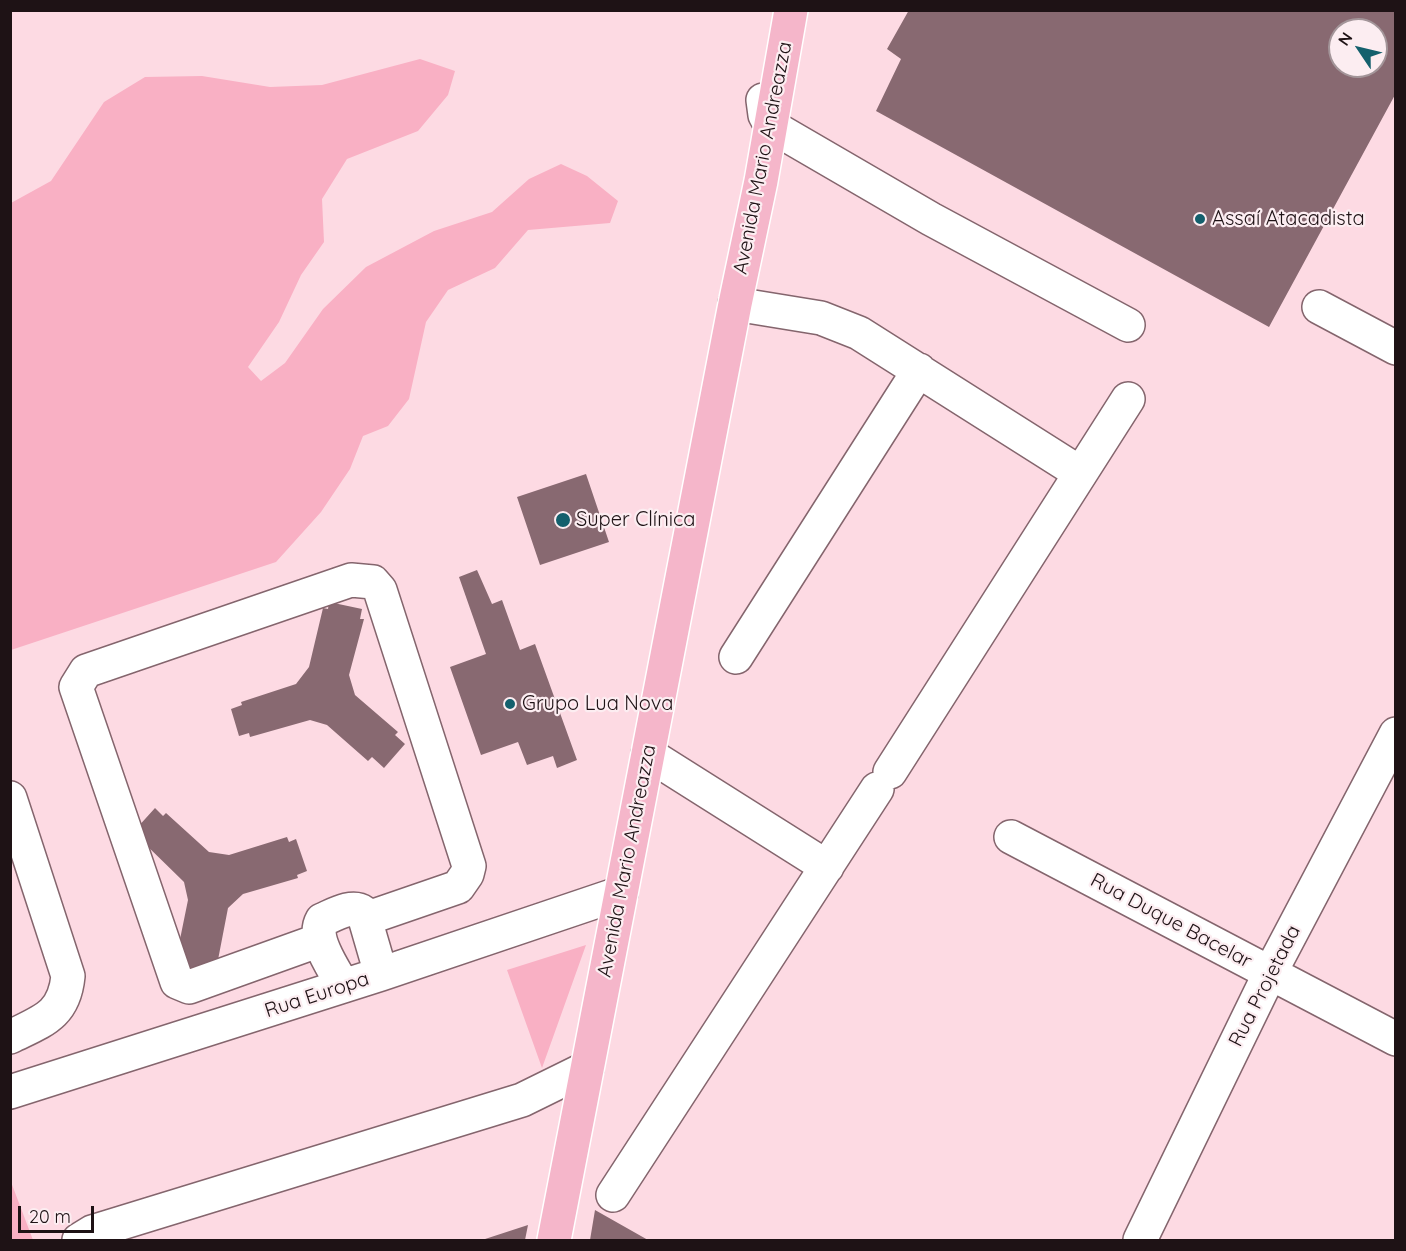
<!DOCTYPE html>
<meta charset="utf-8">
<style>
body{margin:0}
#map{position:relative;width:1406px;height:1251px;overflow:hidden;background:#fddae3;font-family:Quicksand,sans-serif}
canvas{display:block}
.frame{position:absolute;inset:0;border:12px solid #1e1215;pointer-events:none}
.north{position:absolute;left:1328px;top:18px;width:60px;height:60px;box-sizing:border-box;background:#fcedf1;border:2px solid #a39599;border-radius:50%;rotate:305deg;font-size:16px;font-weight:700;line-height:24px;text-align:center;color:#1e1215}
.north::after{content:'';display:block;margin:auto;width:21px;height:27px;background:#14606d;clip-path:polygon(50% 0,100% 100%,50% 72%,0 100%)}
.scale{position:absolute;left:18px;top:1206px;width:76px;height:27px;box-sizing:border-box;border:3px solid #1e1215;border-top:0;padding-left:8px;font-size:18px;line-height:21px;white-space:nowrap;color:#1e1215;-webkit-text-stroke:4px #fcedf1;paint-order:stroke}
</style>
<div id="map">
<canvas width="1406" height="1251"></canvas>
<div class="frame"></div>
<div class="north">N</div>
<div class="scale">20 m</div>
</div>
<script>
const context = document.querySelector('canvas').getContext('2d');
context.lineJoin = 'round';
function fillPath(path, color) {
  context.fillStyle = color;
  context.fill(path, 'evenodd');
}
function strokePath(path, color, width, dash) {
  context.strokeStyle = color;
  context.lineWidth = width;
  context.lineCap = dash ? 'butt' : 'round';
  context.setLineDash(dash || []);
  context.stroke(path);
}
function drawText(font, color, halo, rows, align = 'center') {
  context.font = font + ' Quicksand,sans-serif';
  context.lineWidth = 4.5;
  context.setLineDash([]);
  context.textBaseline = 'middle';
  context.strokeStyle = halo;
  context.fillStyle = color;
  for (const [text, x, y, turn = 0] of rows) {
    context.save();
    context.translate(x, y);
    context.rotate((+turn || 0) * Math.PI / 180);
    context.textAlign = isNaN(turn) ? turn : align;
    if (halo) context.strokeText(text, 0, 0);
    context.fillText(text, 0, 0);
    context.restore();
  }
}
fillPath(new Path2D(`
 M 420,59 L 455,71 L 448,95 L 418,131 L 347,159 L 322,199 L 324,242 L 301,275 L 279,322 L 248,367 L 261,381 L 285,363 L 323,309 L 366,267 L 434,231 L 492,212 L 529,179 L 561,164 L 587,176 L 618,201 L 610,223 L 528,230 L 495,268 L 448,290 L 426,322 L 409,399 L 388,426 L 363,436 L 350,469 L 321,512 L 276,562 L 11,650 L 11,203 L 51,181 L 104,102 L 145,77 L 202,76 L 270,87 L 322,85 Z
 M 586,945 L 542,1068 L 507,970 Z
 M 11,1182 L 33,1240 L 11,1240 Z`), '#f9b0c4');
fillPath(new Path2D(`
 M 909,10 L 1396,10 L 1396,93 L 1269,327 L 876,111 L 901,59 L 887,49 ZM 1340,30 L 1376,30 L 1376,66 L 1340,66 Z
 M 586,474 L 609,542 L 540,565 L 517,497 Z
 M 477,570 L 492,604 L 502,600 L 520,650 L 535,644 L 577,760 L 557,768 L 553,756 L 527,765 L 518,742 L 481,755 L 450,667 L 486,654 L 459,577 Z
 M 329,602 L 362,609 L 360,619 L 364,619 L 349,675 L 355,695 L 398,732 L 395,735 L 405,744 L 384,768 L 372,757 L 368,761 L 327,725 L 310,720 L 250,737 L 249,733 L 239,736 L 231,709 L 242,705 L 241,702 L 296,684 L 309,667 L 323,608 L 328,609 Z
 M 155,808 L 163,816 L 166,813 L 209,852 L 229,855 L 287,837 L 289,842 L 296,839 L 307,871 L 297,875 L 298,878 L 243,894 L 228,908 L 217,965 L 210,977 L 180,971 L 177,954 L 188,900 L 184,882 L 140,839 L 136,829 Z
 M 595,1210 L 648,1240 L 590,1240 Z
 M 528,1225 L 525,1240 L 482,1240 Z`), '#886971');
const minor = new Path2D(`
 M 763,100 L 765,115 L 771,126 L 931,219 L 1128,325
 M 735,304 L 821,318 L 859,333 L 1080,473
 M 1319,307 L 1396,348
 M 736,657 L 919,370
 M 648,754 L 827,867
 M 890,772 L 1128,399
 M 10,798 L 68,976 C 64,1016 42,1021 10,1037
 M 1011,837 L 1396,1039
 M 320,940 L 189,987 L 177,982 L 76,687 L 86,671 L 351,580 L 373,582 L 380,590 L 469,866 L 467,874 L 458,887 L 365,919
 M 343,986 C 334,968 311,939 322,920 C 334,915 352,904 363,912 L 381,974
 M 10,1092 L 381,974 L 621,893
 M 613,1195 L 877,789
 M 79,1240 L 92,1232 L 522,1100 L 587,1068
 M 1140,1240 L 1270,973 L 1396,734`);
const major = new Path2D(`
 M 554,1240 L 735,304 L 761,181 L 791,10`);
strokePath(minor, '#84656d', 36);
strokePath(major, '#fff', 36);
strokePath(minor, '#fff', 33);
strokePath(major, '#f5b6ca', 33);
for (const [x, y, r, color] of [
 [1200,219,6,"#14606d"],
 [563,520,8,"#14606d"],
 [510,704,6,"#14606d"]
]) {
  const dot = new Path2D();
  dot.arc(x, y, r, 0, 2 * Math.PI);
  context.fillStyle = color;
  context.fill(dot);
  strokePath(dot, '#fcedf1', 2);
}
drawText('20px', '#1e1215', '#fcedf1', [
 ["Avenida Mario Andreazza",763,158,-79],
 ["Avenida Mario Andreazza",627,861,-79],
 ["Rua Duque Bacelar",1171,921,28],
 ["Rua Projetada",1265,986,-63],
 ["Rua Europa",317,995,-18]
]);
drawText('20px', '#1e1215', '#fcedf1', [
 ["Assaí Atacadista",1212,219],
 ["Super Clínica",576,520],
 ["Grupo Lua Nova",522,704]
], 'left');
</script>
